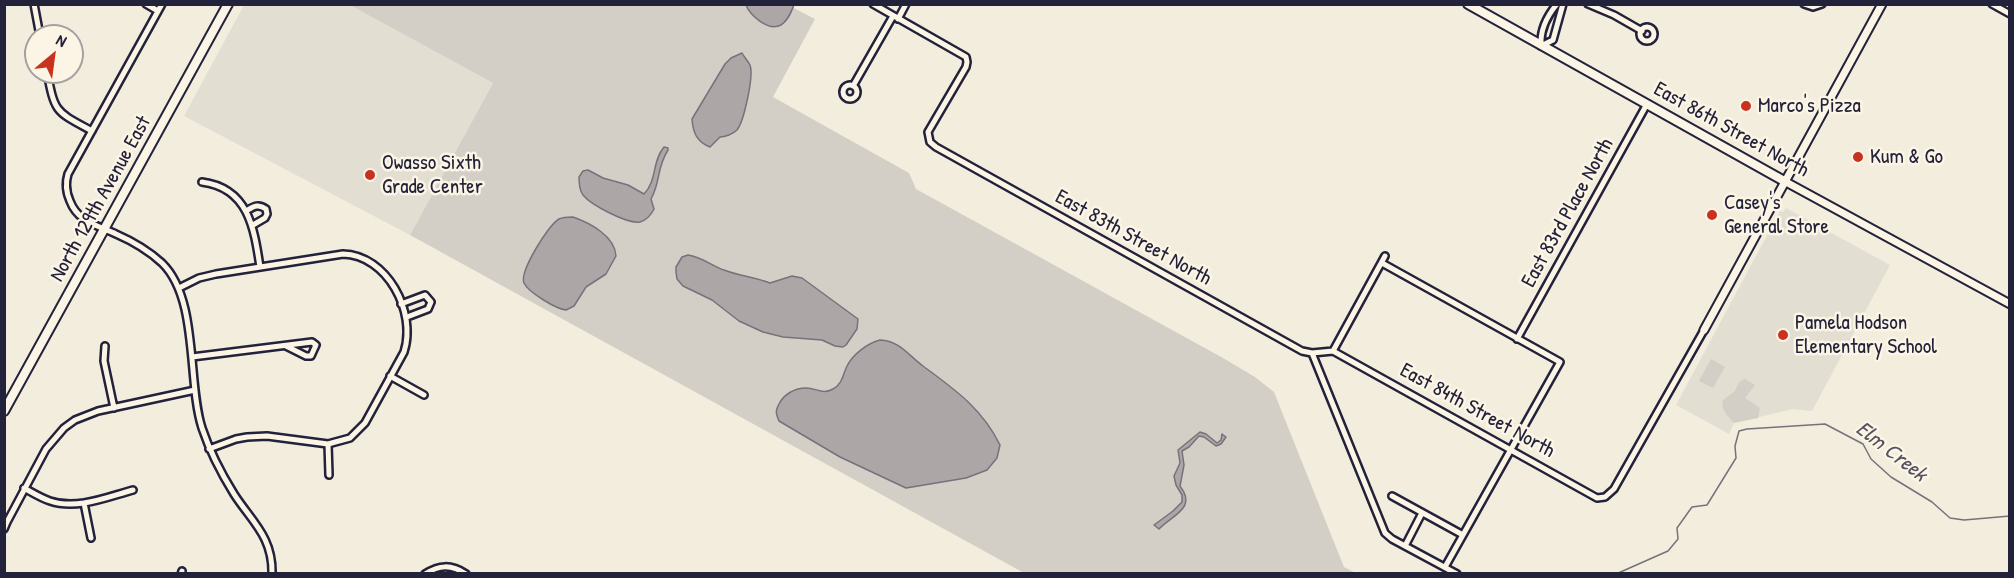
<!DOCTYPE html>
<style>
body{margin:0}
#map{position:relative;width:2014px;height:578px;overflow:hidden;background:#f3edde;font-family:"Patrick Hand",sans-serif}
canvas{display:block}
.frame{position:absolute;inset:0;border:6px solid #22223b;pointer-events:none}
.north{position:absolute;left:24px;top:24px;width:60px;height:60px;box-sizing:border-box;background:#fcf5e5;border:2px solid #a5a1a1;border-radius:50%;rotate:29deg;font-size:16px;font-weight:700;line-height:24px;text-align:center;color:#22223b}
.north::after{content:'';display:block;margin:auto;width:21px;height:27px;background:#c8321e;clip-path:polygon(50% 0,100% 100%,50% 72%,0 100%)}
</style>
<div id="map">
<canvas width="2014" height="578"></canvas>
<div class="frame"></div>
<div class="north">N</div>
</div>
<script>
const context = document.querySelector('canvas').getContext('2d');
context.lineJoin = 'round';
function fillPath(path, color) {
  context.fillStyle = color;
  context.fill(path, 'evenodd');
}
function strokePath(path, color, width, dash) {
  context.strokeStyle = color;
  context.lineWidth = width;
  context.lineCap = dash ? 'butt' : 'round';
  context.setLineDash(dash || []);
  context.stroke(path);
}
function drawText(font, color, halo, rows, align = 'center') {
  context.font = font + ' "Patrick Hand",sans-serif';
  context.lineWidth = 5;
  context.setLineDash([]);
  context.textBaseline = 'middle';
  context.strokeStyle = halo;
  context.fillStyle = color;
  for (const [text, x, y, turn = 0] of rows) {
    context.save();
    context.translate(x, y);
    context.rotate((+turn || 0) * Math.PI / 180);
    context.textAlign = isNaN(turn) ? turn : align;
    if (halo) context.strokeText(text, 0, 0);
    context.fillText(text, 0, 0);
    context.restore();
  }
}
fillPath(new Path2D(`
 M 244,5 L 351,5 L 493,83 L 410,235 L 184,116 Z
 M 1786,208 L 1890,265 L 1812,411 L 1793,409 L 1734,423 L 1729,434 L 1676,405 L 1780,211 L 1783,212 Z`), '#e3ded2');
fillPath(new Path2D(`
 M 786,4 L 815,19 L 773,97 L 909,173 L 916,189 L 1223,358 L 1255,377 L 1274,392 L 1344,567 L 1356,573 L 1024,573 L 410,235 L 493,83 L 350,5 Z
 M 1711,359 L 1725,367 L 1713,388 L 1699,381 Z
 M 1745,379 L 1755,385 L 1745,398 L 1760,408 L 1758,418 L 1734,423 C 1728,416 1720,410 1723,400 L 1735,391 L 1739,382 Z`), '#d4cfc6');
const water = new Path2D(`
 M 746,5 L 794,5 C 791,12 788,21 781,25 C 768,32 750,15 746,5 Z
 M 742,53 C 744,57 748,61 750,65 C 754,76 744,121 737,130 C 733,134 725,137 720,137 L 710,147 C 697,142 693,133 692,119 L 725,64 L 731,58 Z
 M 664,147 L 668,148 L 668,150 C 656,169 661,181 651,199 L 654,209 C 651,215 647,220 640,222 C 627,224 591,205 583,195 C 579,190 579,183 579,177 L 583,171 L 588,170 L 603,178 L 628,185 L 644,194 C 657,181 652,161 664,147 Z
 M 573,217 C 590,223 615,236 616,256 L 606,274 L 586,287 L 574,306 L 566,310 C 556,309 528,292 524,283 C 519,272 549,224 559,219 C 563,217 568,217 573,217 Z
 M 688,255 C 702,257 712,266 724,270 C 739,276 755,277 770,283 L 792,276 L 802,278 L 858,319 L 857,329 L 846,345 L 843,347 L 835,346 L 822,340 L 783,337 L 763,332 L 739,321 L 712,300 L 683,286 L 677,279 L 676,272 L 676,267 L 682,257 Z
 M 880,340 C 900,341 908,355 923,366 C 954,389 982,408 1000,445 L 997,458 L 987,470 L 966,478 L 906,488 L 840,457 L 779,421 C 776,414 775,411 779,404 C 784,394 795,388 806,388 C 817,388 822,395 833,389 C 842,385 843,374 847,366 C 853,354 868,343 880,340 Z
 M 1200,432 L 1206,434 L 1217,443 L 1221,440 L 1222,434 L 1226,437 L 1221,444 L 1216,446 L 1204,437 L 1199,436 L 1189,447 L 1182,451 L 1184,465 L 1180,486 C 1197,508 1174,514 1159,529 L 1154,525 L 1173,511 L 1182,502 L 1182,495 L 1176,485 L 1174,476 L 1180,463 L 1178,450 Z`);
fillPath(water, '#aca7a6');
strokePath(water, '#75727b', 1.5);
strokePath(new Path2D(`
 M 1616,574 L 1668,551 L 1678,539 L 1677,528 L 1692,507 L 1707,505 L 1736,458 L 1735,446 L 1739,431 L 1747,429 L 1825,424 L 1863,444 L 1871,459 L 1891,477 L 1932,502 L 1950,518 L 1964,520 L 2010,516`), '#75727b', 1.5);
const minor = new Path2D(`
 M 34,4 L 40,36
 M 146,4 L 158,11
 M 162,4 L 68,174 C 65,184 66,192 70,201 C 78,222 97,225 116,234 C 132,241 149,251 162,263 C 199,299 187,381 202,428 C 210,452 221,473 234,494 C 252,522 273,537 272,574
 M 873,4 L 966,57 L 967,62 L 966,67 L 928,132 L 930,142 L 936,147 L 1302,351 L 1312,353 L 1333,351
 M 1557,4 C 1547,16 1540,31 1541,46 L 1553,40 L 1563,4
 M 1588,4 L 1614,15 L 1642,31
 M 1804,4 L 1813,7 L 1822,4
 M 1992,4 L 2010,14
 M 898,19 L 906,4
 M1640 34a7 7 0 1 1 14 0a7 7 0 1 1-14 0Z
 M 47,72 C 55,113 55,111 92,131
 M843 92a7 7 0 1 1 14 0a7 7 0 1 1-14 0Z
 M 853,86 L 893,16
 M 202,182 C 248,188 254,227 260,267
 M 246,211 C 253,207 258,203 266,209 L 267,214 L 265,218 L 253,225
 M 1382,263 L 1560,362 L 1445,567
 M 179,288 L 199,278 L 216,274 L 343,254 C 387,255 417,312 404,352 L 365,423 L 350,438 L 328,444 L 267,436 L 247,437 L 236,439 L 209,449
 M 401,304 L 425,295 L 431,302 L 428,309 L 407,317
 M 1517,339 L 1647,104
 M 105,346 L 104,361 L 114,408
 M 1333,351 L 1597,498 L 1605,497 L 1614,489 L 1704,330
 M 1333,351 L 1385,256
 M 1312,353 L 1385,533 L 1392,539 L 1457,574
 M 192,357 L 312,342 L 316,345 L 311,356 L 306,356 L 286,346
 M 390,376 L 424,395
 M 328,444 L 329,475
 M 24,488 C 33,493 41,498 50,501 C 77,510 107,497 133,490
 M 1392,496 L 1463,535
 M 84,503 L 91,538
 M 4,529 L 7,522 L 46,449 L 64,428 L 75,420 L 98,411 L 195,390
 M 1405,546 L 1422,513
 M 181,574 L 182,571
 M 425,574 C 439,565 451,564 466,574`);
const tertiary = new Path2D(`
 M 1786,182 L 2010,304
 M 1704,330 L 1882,4`);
const secondary = new Path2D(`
 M 1468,4 L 1786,182
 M 4,411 L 228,4`);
strokePath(minor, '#22223b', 10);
strokePath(tertiary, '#22223b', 11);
strokePath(secondary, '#22223b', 12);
strokePath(minor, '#fcf5e5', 5);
strokePath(tertiary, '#fcf5e5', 7);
strokePath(secondary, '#fcf5e5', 8);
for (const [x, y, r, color] of [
 [1746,106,6,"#c8321e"],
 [1858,157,6,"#c8321e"],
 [370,175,6,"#c8321e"],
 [1712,215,6,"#c8321e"],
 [1783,335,6,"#c8321e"]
]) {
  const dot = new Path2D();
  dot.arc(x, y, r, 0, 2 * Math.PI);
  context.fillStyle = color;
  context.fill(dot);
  strokePath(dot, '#fcf5e5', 2);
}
drawText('21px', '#22223b', '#fcf5e5', [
 ["Marco's Pizza",1758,106],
 ["Kum & Go",1870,157],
 ["Owasso Sixth",382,163],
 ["Grade Center",382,187],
 ["Casey's",1724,203],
 ["General Store",1724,227],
 ["Pamela Hodson",1795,323],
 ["Elementary School",1795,347]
], 'left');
drawText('21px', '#22223b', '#fcf5e5', [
 ["East 86th Street North",1731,130,29],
 ["North 129th Avenue East",101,199,-61],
 ["East 83rd Place North",1568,213,-61],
 ["East 83th Street North",1133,238,29],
 ["East 84th Street North",1477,411,29]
]);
drawText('italic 22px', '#525160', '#fcf5e5', [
 ["Elm Creek",1891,452,38]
]);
</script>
